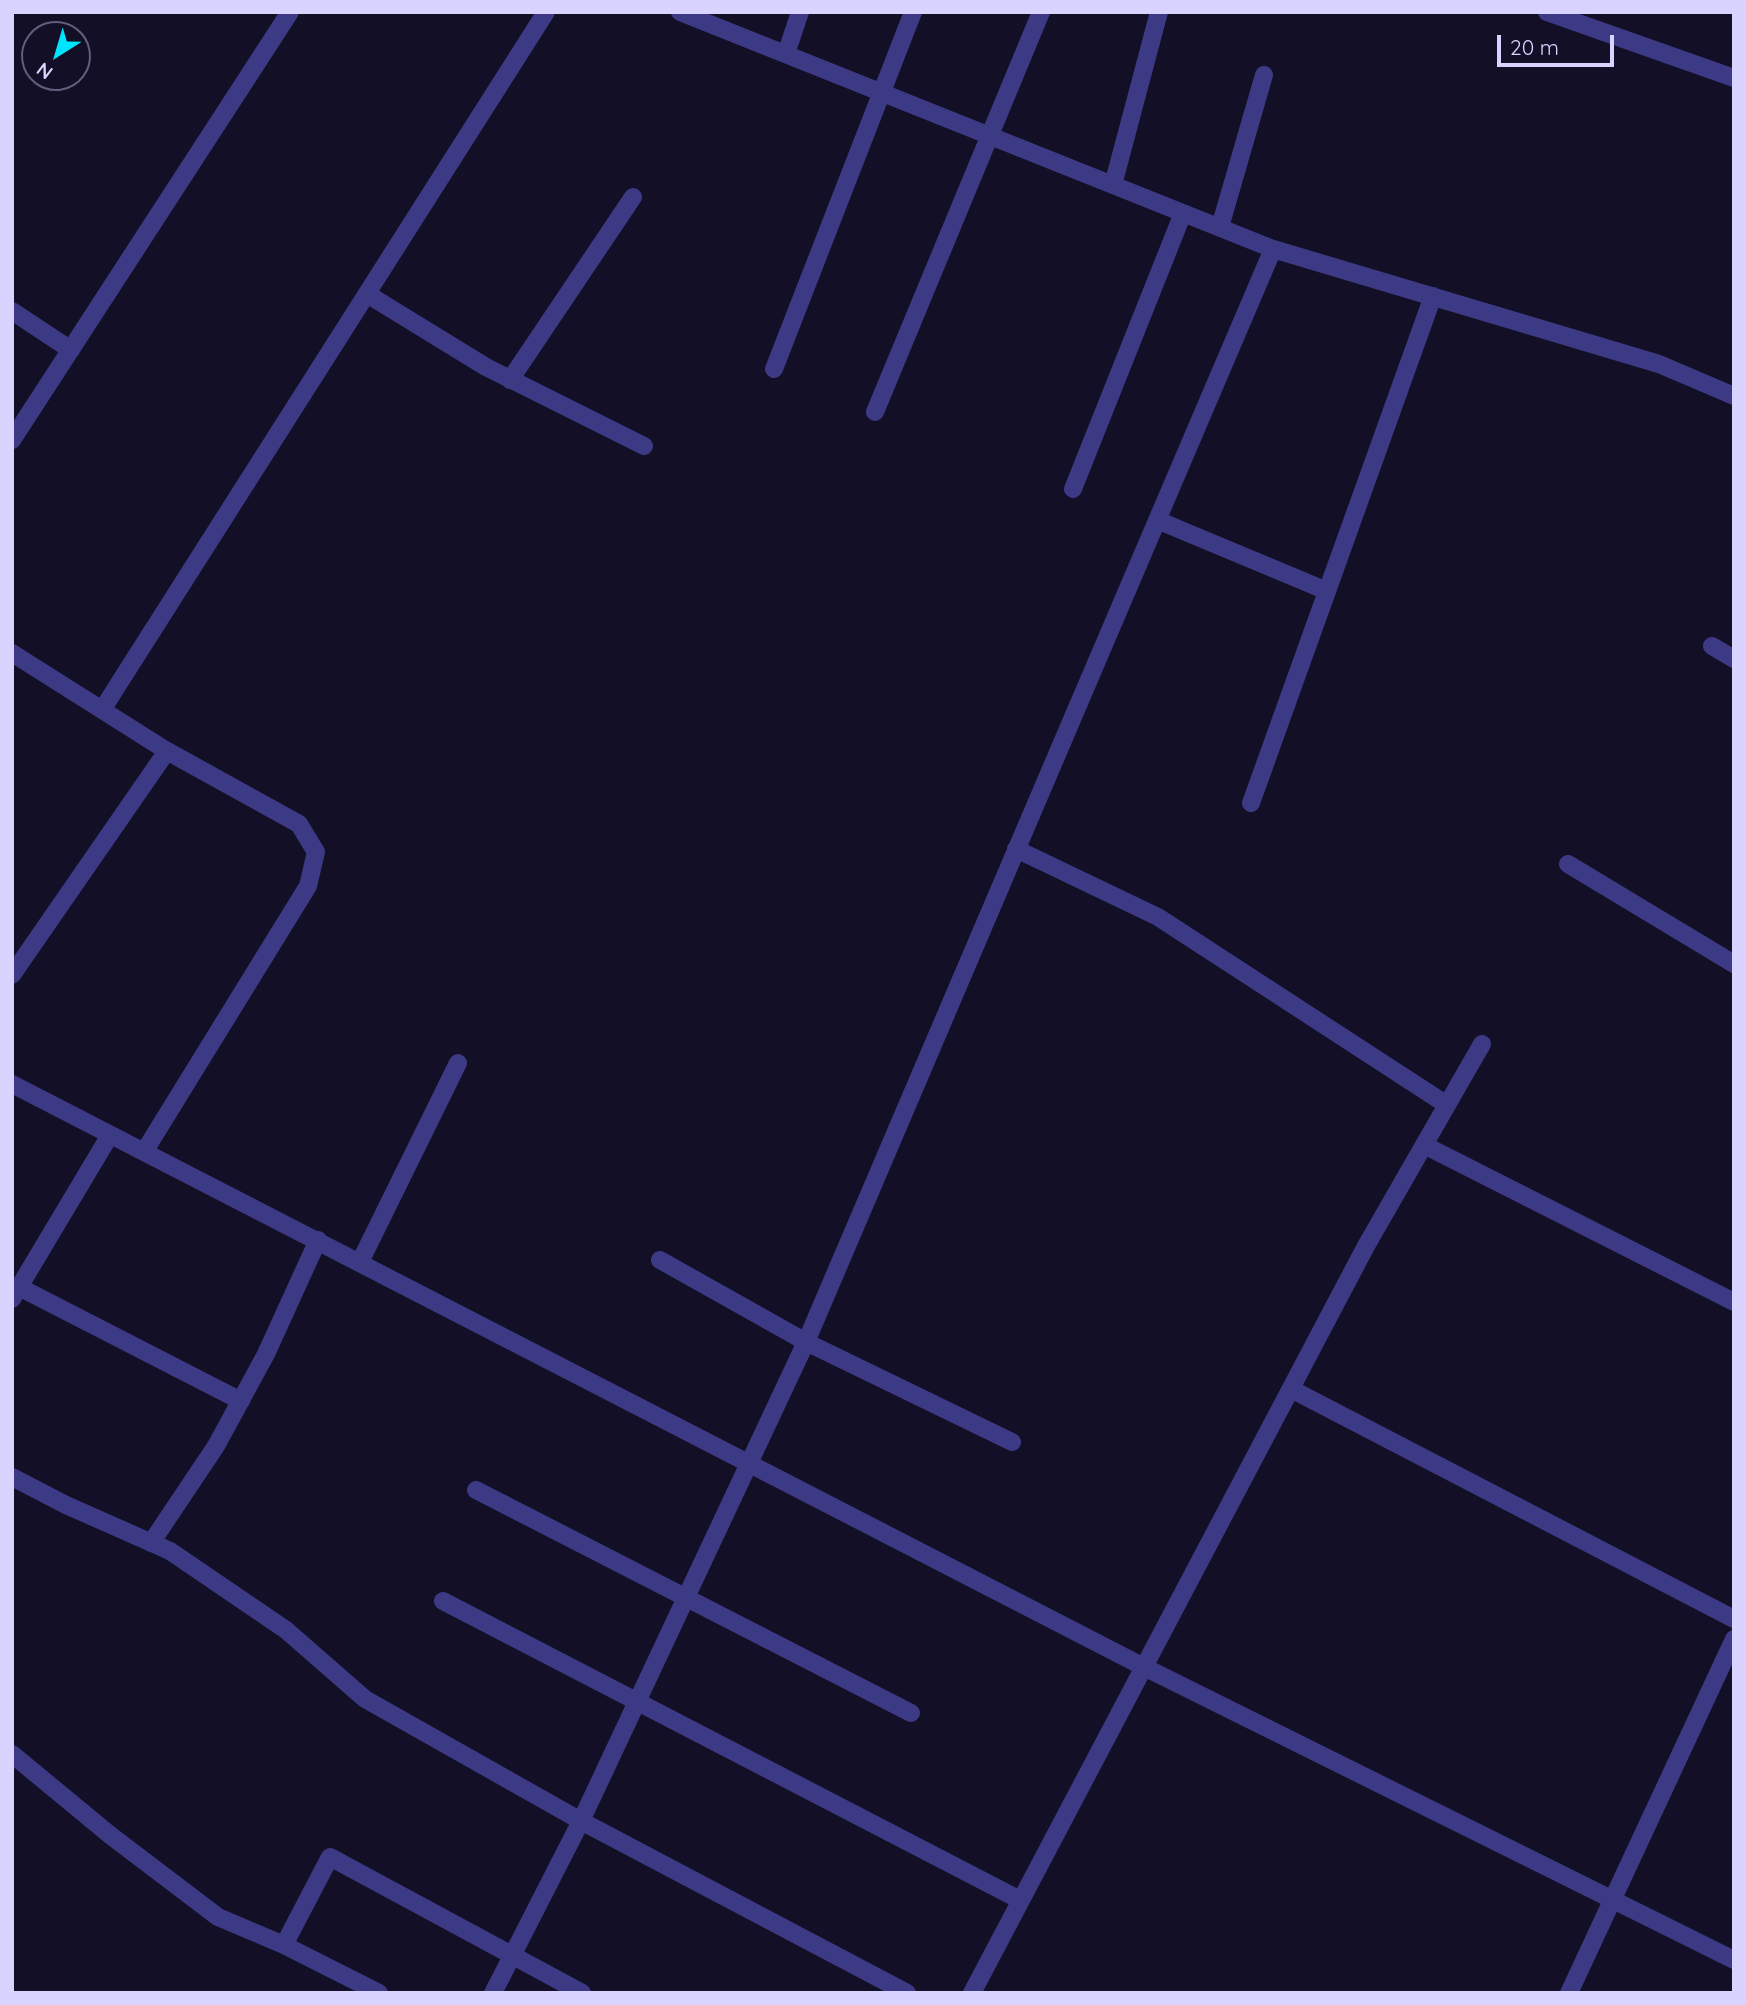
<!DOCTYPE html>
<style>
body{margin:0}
#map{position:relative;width:1746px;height:2005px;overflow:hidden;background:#130f26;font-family:Quicksand,sans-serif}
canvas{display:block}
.frame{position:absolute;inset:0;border:14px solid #d9d4ff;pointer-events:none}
.north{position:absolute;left:21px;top:21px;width:70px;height:70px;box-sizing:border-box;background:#130f26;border:2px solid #625e7d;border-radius:50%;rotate:217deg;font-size:19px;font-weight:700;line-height:28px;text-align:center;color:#d9d4ff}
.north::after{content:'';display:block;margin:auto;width:24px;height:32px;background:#00e5ff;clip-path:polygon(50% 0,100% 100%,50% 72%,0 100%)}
.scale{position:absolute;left:1497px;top:35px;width:117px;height:32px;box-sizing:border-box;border:4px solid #d9d4ff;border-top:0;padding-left:9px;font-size:21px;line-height:24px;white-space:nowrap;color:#d9d4ff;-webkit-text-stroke:5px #130f26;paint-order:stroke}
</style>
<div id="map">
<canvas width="1746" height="2005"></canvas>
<div class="frame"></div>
<div class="north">N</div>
<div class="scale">20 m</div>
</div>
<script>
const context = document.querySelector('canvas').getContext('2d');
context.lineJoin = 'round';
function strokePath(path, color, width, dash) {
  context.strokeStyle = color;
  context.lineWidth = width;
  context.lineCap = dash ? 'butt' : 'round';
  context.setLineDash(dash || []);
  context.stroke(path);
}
strokePath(new Path2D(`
 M 680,12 L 1273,249 L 1659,364 L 1734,396
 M 1547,12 L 1734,78
 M 786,54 L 800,12
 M 1113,185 L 1159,12
 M 1220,227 L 1264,75
 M 367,294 L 486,367 L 644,446
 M 12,311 L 71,350
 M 774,369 L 913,12
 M 510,380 L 633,197
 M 875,412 L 1041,12
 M 12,440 L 290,12
 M 1073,489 L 1183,213
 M 1157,520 L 1327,591
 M 1712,646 L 1734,659
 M 12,653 L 167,751 L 299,824 L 316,852 L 308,886 L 144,1152
 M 102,710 L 546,12
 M 1251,803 L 1433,296
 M 1016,849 L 1158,917 L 1447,1105
 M 1568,864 L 1734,964
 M 12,975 L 167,751
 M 12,1084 L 1142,1666 L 1734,1960
 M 1424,1145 L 1734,1302
 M 660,1260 L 806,1342 L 1012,1442
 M 360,1262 L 458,1063
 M 19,1287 L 241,1401
 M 12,1299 L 110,1135
 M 1291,1389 L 1734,1619
 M 12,1477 L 66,1505 L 170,1551 L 286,1630 L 365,1699 L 581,1821 L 493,1993
 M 476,1490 L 911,1713
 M 151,1543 L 216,1446 L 266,1354 L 318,1240
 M 443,1601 L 1020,1900
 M 12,1754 L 110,1835 L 218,1917 L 284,1945 L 379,1993
 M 284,1945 L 330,1857 L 582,1993
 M 907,1993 L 581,1821 L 806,1342 L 1273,249
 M 972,1993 L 1366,1246 L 1482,1044
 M 1569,1993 L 1734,1639`), '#3d3a85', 18);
</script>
